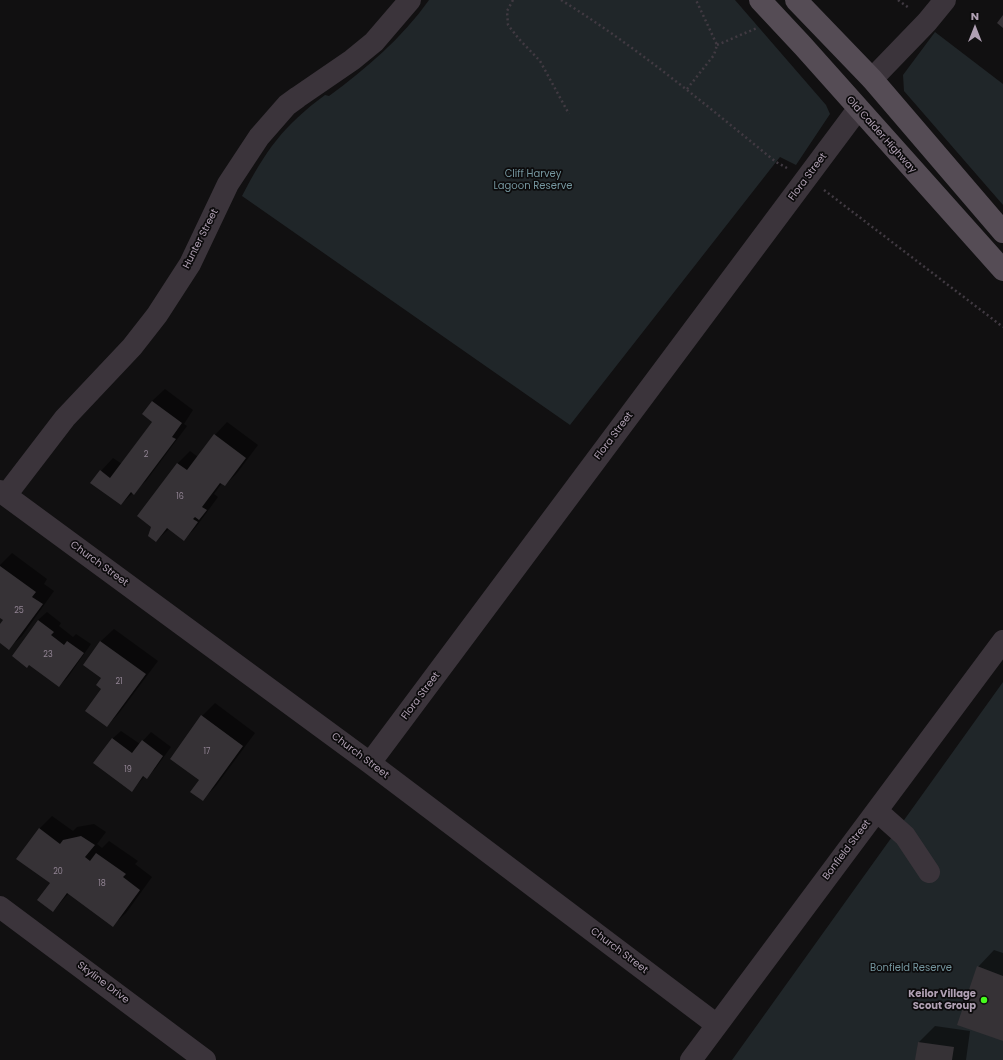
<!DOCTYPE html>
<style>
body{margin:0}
#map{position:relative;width:1003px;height:1060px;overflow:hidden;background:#111011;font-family:Poppins,sans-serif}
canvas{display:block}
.north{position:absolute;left:955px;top:8px;width:40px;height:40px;-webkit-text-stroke:3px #0c0b0c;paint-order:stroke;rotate:0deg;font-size:11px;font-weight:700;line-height:16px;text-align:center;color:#b0a0b3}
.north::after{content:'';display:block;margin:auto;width:14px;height:18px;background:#b0a0b3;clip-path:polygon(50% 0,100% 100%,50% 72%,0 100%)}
</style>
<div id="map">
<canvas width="1003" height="1060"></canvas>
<div class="north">N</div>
</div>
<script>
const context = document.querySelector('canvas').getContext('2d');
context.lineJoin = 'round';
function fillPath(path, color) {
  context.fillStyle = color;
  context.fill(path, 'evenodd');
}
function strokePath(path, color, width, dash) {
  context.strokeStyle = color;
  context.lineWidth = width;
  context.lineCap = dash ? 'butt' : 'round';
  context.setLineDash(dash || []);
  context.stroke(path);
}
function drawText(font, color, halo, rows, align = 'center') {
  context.font = font + ' Poppins,sans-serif';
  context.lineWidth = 3.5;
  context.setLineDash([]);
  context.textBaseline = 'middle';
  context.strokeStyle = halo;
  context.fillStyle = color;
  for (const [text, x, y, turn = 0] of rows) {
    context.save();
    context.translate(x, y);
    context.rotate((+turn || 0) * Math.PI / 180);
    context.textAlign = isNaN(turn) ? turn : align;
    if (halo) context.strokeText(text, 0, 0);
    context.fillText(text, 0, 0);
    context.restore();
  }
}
fillPath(new Path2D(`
 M 429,0 L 735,0 L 826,105 L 830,114 L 796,165 L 780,157 L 776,162 L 570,425 L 242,196 C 266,150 283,126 325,95 L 329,96 C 367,68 402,38 429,0 Z
 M 935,32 L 1003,84 L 1003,205 L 904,91 L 903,75 Z
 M 1003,682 L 1003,1060 L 732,1060 Z`), '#202629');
fillPath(new Path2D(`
 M 165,389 L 193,410 L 184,424 L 187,426 L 146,481 L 121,504 L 101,471 L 113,458 L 122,464 L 153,422 L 152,401 Z
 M 227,422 L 258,445 L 237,473 L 225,485 L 222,483 L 214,494 L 218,497 L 196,527 L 184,540 L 169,529 L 156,541 L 152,526 L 138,516 L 178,463 L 190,451 L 198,457 L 215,435 Z
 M 12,553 L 47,579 L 44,584 L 54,591 L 22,636 L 9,648 L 0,642 L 0,626 L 5,620 L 0,617 L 0,565 Z
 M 47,612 L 61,623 L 59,626 L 73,637 L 76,634 L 91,644 L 68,677 L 59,686 L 38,620 Z
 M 114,629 L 158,661 L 119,713 L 107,726 L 103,678 L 84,665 L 101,641 Z
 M 215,703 L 255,733 L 215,787 L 202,800 L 200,780 L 202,716 Z
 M 121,731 L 140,744 L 151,732 L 171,747 L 155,769 L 147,777 L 145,776 L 132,790 L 112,739 Z
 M 52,816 L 73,831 L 77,827 L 94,824 L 106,832 L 97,844 L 102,848 L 109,841 L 138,861 L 135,864 L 152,877 L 126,913 L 113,925 L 69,893 L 53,911 L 51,882 L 39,829 Z
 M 994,950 L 1003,953 L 1003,1040 L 978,967 Z
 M 935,1026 L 970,1031 L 966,1060 L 916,1060 L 918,1043 Z`), '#0007');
fillPath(new Path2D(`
 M 1003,15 L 1003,28 L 997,23 Z
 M 152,401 L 182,423 L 172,437 L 176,439 L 134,495 L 131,492 L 121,505 L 90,483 L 100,470 L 110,478 L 152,422 L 142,414 Z
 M 214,434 L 246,458 L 225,486 L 220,483 L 202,507 L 207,510 L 199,520 L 195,517 L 193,519 L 198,522 L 184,541 L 167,528 L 156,542 L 148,536 L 151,527 L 137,516 L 177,463 L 187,470 Z
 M 0,566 L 36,592 L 32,597 L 43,604 L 9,650 L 0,643 L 0,624 L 3,620 L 0,618 Z
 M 38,620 L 54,632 L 51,635 L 64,645 L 67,641 L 84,653 L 59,687 L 29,665 L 27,668 L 12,656 Z
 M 100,641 L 146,674 L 107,727 L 85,711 L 101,689 L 96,685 L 101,678 L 83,665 Z
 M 201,715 L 243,746 L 203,801 L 190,792 L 199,780 L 170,759 Z
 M 112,738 L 132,753 L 142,740 L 163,756 L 147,779 L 143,776 L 132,792 L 93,763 Z
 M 39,828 L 60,844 L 63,840 L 81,836 L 95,845 L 85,857 L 90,861 L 96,853 L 126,874 L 123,877 L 140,890 L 113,927 L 67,893 L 53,912 L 37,900 L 50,883 L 16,859 Z
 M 977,966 L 1003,976 L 1003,1041 L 957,1025 Z
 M 918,1042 L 954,1047 L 952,1060 L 915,1060 Z`), '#363236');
strokePath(new Path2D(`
 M 513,0 L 507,11 L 508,25 L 519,39 L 540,61 L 569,114
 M 561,0 C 637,47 706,105 776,162 L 787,168
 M 898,0 L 909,8
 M 717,45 L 757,28
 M 687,89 L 714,55 L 717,45 L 696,0
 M 824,190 L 1003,327`), '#413a42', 2.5, [2, 3]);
strokePath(new Path2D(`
 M 872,79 L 927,22 L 945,0
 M 0,491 L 370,763 L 717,1025
 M 6,495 L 65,418 L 132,347 L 157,315 L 190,264 L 228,184 L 259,137 L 287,105 L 298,97 L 352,60 L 374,42 L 410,0
 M 370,763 L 858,109
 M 877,811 L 905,836 L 929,872
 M 0,907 L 205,1060
 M 691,1060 L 1003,641`), '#3b343b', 22);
strokePath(new Path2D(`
 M 760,0 L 803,46 L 1003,270
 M 796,0 L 872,79 L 1003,232`), '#554c55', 22);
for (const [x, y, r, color] of [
 [984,1000,4,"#46fc1d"]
]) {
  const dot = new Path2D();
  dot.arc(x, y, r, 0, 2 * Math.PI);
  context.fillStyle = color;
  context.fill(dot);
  strokePath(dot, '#0c0b0c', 1.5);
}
drawText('8px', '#928494', null, [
 ["2",146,455],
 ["16",180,497],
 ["25",19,611],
 ["23",48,655],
 ["21",119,682],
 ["17",207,752],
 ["19",128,770],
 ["20",58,872],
 ["18",102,884]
]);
drawText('10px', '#b0a0b3', '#0c0b0c', [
 ["Old Calder Highway",881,135,48],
 ["Flora Street",808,177,-53],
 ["Hunter Street",201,239,-63],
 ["Flora Street",614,436,-53],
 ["Church Street",99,564,36],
 ["Flora Street",421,696,-53],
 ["Church Street",360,756,37],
 ["Bonfield Street",847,850,-53],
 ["Church Street",619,951,37],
 ["Skyline Drive",103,983,37]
]);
drawText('10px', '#75969f', '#0c0b0c', [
 ["Cliff Harvey",533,174],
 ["Lagoon Reserve",533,186],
 ["Bonfield Reserve",911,968]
]);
drawText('bold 10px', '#b0a0b3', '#0c0b0c', [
 ["Keilor Village",976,994],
 ["Scout Group",976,1006]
], 'right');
</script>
